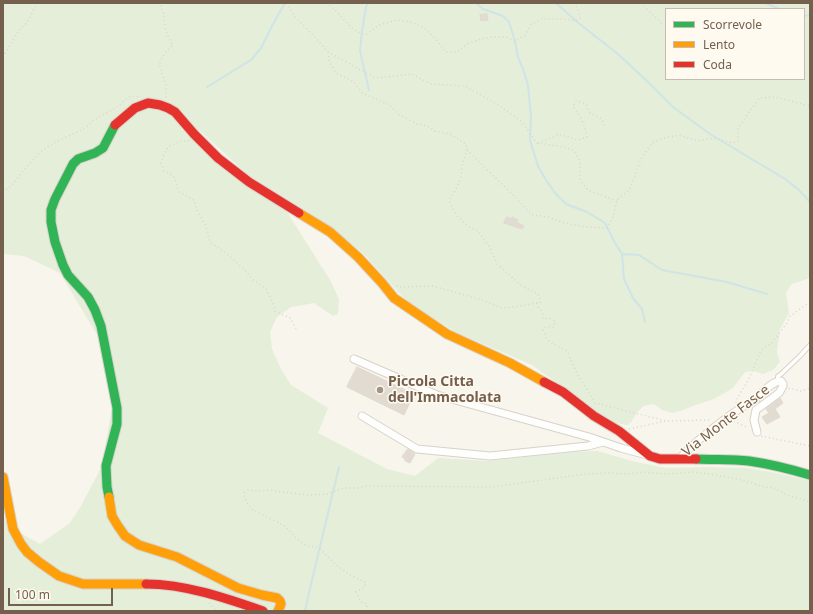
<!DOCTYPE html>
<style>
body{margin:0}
#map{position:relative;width:813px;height:614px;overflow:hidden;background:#f8f5ed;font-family:"Noto Sans",sans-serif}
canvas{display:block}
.frame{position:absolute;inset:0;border:4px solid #755f4d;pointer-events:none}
.legend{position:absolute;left:665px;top:8px;width:140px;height:72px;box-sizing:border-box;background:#fefaf0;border:1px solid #c7bcaf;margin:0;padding:5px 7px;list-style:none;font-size:12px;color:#755f4d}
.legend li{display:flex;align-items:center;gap:8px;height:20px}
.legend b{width:20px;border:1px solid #c7bcaf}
.scale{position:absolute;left:8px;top:588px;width:105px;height:18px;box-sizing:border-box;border:2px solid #755f4d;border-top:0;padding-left:5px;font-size:12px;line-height:14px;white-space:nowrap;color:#755f4d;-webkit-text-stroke:3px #fefaf0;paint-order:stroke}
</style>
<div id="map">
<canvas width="813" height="614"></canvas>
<div class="frame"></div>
<ul class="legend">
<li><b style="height:5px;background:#30b455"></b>Scorrevole</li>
<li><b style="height:5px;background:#ff9f0a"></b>Lento</li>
<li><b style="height:5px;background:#e5322d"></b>Coda</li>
</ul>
<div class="scale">100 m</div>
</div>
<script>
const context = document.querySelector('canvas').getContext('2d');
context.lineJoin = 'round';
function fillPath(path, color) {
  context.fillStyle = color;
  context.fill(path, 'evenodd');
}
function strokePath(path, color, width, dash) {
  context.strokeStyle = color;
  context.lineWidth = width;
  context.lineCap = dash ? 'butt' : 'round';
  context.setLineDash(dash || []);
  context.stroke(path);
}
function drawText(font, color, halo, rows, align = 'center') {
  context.font = font + ' "Noto Sans",sans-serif';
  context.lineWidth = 3;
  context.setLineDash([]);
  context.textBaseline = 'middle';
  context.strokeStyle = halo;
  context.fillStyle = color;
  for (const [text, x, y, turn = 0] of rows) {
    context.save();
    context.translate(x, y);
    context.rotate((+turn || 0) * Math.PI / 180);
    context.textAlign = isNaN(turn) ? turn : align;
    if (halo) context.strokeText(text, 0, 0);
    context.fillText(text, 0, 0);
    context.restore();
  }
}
fillPath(new Path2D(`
 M 3,3 L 810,3 L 810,278 L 792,284 L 786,292 L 789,313 L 780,329 L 777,352 L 780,362 L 773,370 L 763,374 L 753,371 L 745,372 L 733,388 L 714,399 L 693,406 L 683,410 L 673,413 L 662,410 L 654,404 L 643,406 L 636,414 L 632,421 L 628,425 L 625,425 L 615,422 L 593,409 L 532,365 L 458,333 L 409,304 L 363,253 L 315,216 L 247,174 L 199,130 L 196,142 L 252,190 L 287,212 L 330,280 L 339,299 L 338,314 L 333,316 L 314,303 L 291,307 L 277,317 L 270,332 L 272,349 L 281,369 L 291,385 L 328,408 L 318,433 L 387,469 L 415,476 L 438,458 L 486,461 L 574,452 L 598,451 L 632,461 L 666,468 L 708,467 L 748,468 L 776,473 L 810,481 L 810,611 L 3,611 L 3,509 L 4,516 L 9,532 L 17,531 L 40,544 L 70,523 L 81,506 L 101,468 L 112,409 L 97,335 L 60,273 L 24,256 L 3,254 ZM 666,9 L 804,9 L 804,79 L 666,79 Z`), '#e4eed9');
strokePath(new Path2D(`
 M 368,3 L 366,7 L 362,31 L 360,51 L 369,90
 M 476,3 L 483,9 L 503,16 L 509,22 L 515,41 L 518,57 L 523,69 L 528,85 L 531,117 L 530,140 L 538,166 L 546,180 L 555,193 L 566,204 L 587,212 L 605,223 L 615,243 L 622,254 L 624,279 L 633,298 L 642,309 L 645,322
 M 556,3 L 576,21 L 619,55 L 649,83 L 673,107 L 710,134 L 785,179 L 799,190 L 810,202
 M 765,3 L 780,9
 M 804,15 L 810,16
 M 207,87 L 251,60 L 261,48 L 273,24 L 285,3
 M 622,254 L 639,255 L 662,270 L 727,282 L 767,294
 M 305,611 L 308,597 L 339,467`), '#cfe4e7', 2);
const building = new Path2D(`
 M 487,14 L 488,20 L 481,21 L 480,15 Z
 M 507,217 L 511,219 L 512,217 L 518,220 L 516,222 L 524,226 L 522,229 L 504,223 Z
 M 357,367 L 414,394 L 404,415 L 347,387 Z
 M 780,398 L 783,403 L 775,409 L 780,417 L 767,424 L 762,417 L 769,413 L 766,409 Z
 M 408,449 L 415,454 L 410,463 L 405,461 L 405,459 L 402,457 Z`);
fillPath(building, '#e2dbd2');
strokePath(building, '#e1d9cf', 1);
const lane = new Path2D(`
 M 777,382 L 778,376 L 780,375 L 800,356 L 810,345`);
const street = new Path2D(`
 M 354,359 L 437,395 L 589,437 L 621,448 L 647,455
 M 362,416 L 417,449 L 490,456 L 588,446 L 603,442
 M 679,459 C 693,444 709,431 725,419 C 734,412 744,406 754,400 C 762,394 771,381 781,381 L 783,384 L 783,386 L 779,393 L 756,410 L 754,420 L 757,432`);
const fast = new Path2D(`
 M 696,459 C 714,460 732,459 749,461 C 770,464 790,469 810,475
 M 109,497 L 107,487 L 106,466 L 117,424 L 117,408 L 101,326 L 95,310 L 88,297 L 68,275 L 63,265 L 55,242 L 51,222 L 51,210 L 55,199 L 73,164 L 78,159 L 95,153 L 103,148 L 115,125`);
const slow = new Path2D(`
 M 299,213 L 330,232 L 358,257 L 382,283 L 394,298 L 447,334 L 510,363 L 544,382
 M 3,477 L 13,529 L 21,544 L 27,552 L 39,562 L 59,576 L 83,584 L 146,584
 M 109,497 L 112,516 L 118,526 L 125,536 L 139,545 L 177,557 L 238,588 L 262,595 L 277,598 L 280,601 L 281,604 L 278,611`);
const jam = new Path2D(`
 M 115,125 L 135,108 L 148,103 L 160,105 L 168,108 L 175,112 L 194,134 L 218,158 L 249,182 L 299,213
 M 544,382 L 563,392 L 594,416 L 619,431 L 650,456 L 660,459 L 696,459
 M 146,584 C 185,584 226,598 263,611`);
strokePath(lane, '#d7d2cb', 5.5);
strokePath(street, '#d7d2cb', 9);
strokePath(fast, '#d8d2cb', 11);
strokePath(slow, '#d8d2cb', 11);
strokePath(jam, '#d8d2cb', 11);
strokePath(new Path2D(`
 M 164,3 L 160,7 C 166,15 163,16 165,26 C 166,33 169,39 173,45 L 165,53 L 159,64 L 166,85 L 166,99
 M 287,3 L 294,16 L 311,33 L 328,52 L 375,78 L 412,74 L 431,84 L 465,86 L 497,104 L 522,122 L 537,143 L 564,147 L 575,151 L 580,162 L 580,180 L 588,190 L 611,199 L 617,200
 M 326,3 L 334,9 L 352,28 L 360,33 L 367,34 L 379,25 L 397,20 L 411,22 L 424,28 L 433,36 L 446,52 L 457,52 L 467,44 L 481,39 L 493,37 L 506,37 L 515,41 L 525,35 L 531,25 L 540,19 L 562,19 L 576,21 L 580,18 L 579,13 L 575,3
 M 641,3 L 663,25
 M 328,52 L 329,61 L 336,73 L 354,82 L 362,93 L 390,105 L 398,114 L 417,124 L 427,126 L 435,131 L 450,134 L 466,144 L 467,150 L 462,164 L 461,178 L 456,189 L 450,199 L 450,203 L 457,216 L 469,227 L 478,231 L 490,248 L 497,264 L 522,286 L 538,294 L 541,302 L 521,306 L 502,308 L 482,300 L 433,286 L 401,287 L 394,285
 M 3,57 L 19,30 L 27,23 L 36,5 L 39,3
 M 189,140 L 188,141 L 181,141 L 169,146 L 164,154 L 161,163 L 164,171 C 177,176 175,180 179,192 L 194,200 L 198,212 L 206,226 L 210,242 L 227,254 L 244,269 L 253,280 L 258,283 L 267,290 L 274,306 L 275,311 L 290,318 L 297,330
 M 538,143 L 553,137 L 558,134 L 578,140 L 587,137 C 585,125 581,117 573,107 L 576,101 L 586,104 L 590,113 L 602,119 L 605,127
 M 467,150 L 516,198 L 532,215 L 549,217 L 564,223 L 587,227 L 607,228 L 613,217 L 617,200 L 630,189 L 641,159 L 652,143 L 664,138 L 679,135 L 698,141 L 713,138 L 733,143 L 738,141 L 738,128 L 759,98 L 775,97 L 810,106
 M 3,192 L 12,185 L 28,165 L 44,149 L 54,143 L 83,129 L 89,125 L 92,121 L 117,107 L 125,100 L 131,96 L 141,97
 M 537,303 L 538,307 L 542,312 L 544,319 L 549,318 L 555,321 L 554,327 L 546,327 L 543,330 L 547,340 L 567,351 L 577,373 L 595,403 L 666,421
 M 789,389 L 790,388 L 801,391 L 810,388
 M 736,403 L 736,400 L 749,379 L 761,350 L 772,343 L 787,323 L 790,316 L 810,302
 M 734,421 L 748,428
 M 629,429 L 666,421 L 712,420
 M 761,436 L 810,446
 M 209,603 L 216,611
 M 367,611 L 367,604 L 361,602 L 356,592 L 364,588 L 366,583 L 352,576 L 335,564 L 319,548 L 305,545 L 295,537 L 285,526 L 251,509 L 245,499 L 244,493 L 248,490 L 255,491 L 271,490 L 281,492 L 309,495 L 327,494 L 344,488 L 359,488 L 365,486 L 492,487 L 586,474 L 608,473 L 628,474 L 643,472 L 666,474 L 694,472 L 709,474 L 742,480 L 768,488 L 772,487 L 787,495 L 810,502`), '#dad5cf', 1.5, [1, 3]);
strokePath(lane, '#fefefc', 3.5);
strokePath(street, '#fefefc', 7);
strokePath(fast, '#30b455', 9);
strokePath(slow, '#ff9f0a', 9);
strokePath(jam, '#e5322d', 9);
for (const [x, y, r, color] of [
 [380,390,4,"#a39485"]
]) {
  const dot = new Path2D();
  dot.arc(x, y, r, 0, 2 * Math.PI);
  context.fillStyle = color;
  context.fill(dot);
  strokePath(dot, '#fefaf0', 1.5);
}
drawText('bold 14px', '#755f4d', '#fefaf0', [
 ["Piccola Citta",388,382],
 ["dell'Immacolata",388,398]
], 'left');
drawText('14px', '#755f4d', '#fefaf0', [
 ["Via Monte Fasce",726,421,-38]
]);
</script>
